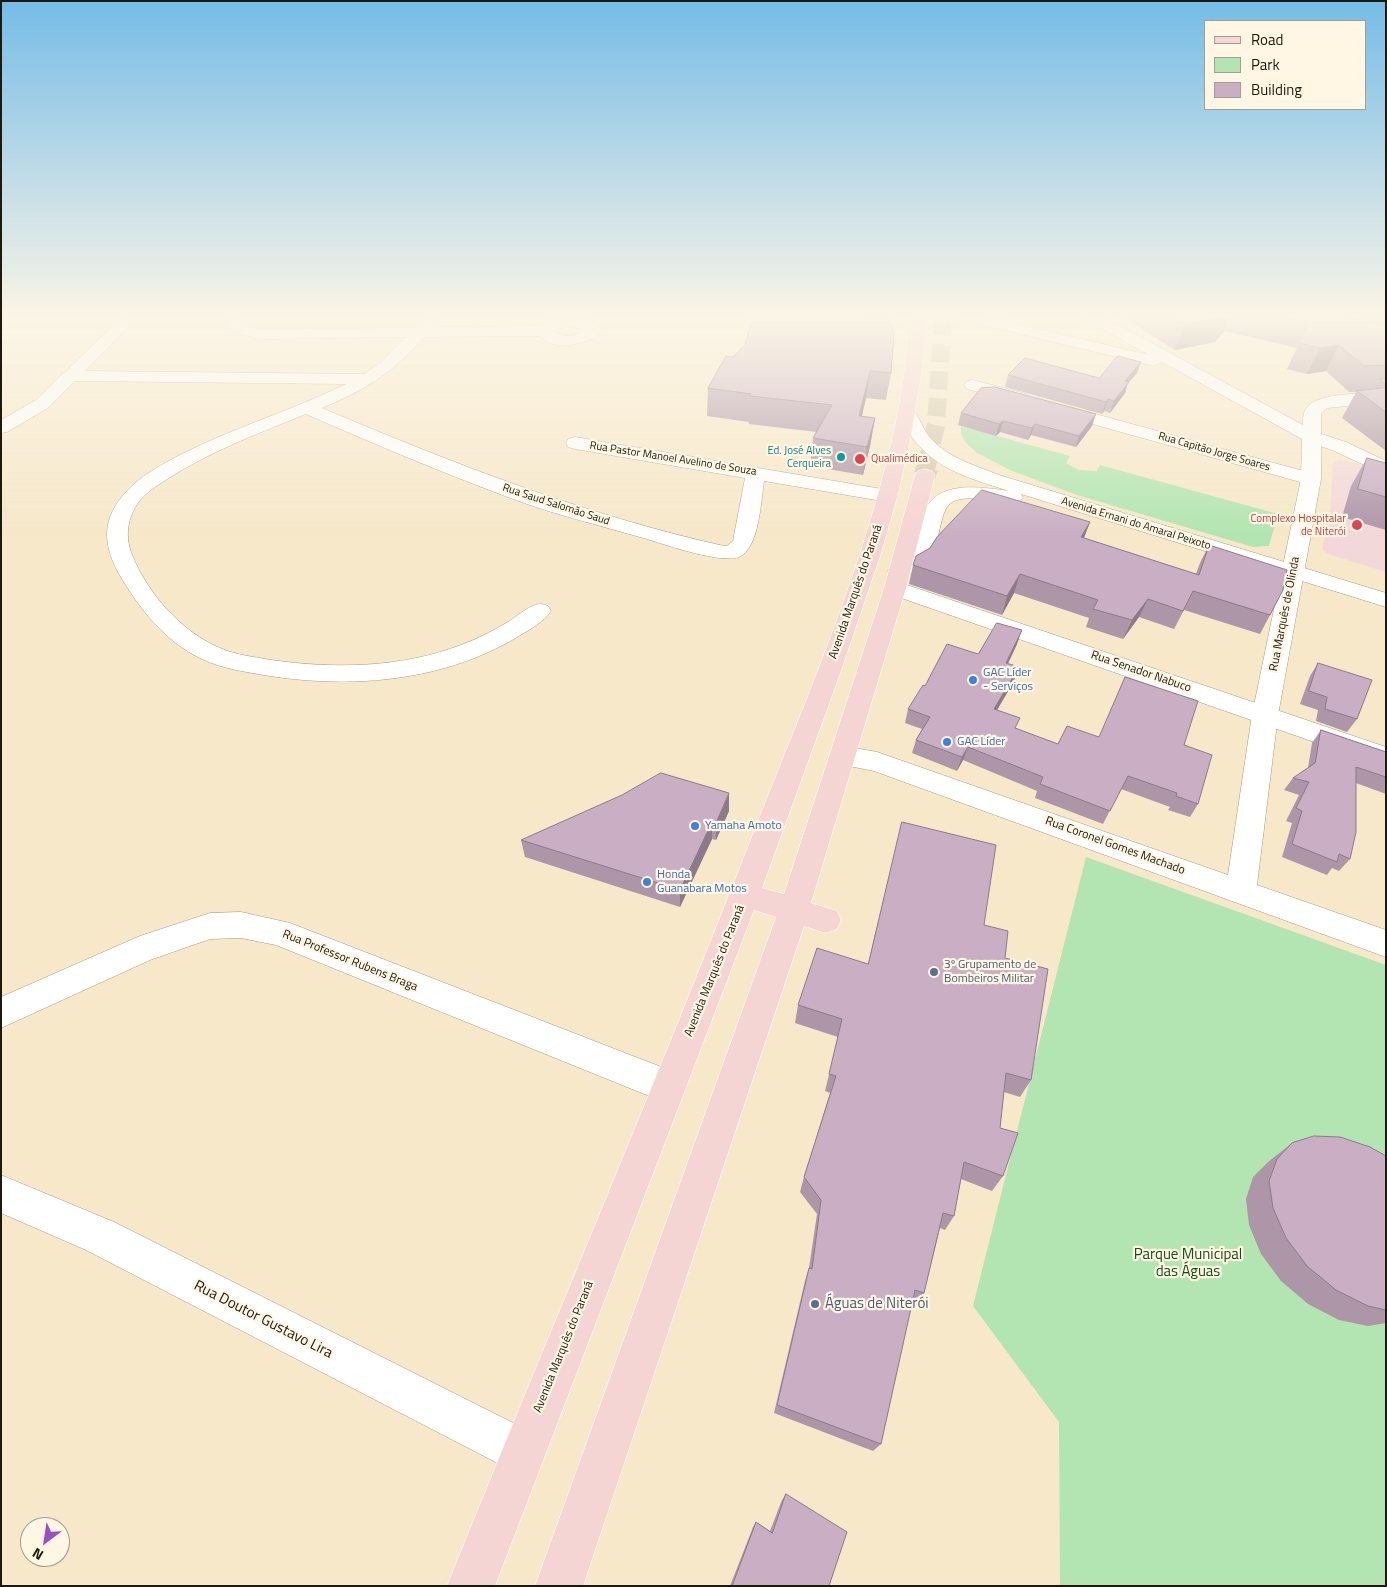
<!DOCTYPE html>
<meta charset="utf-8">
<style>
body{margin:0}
#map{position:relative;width:1387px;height:1587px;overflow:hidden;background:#f7e8c9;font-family:"Titillium Web",sans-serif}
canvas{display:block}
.frame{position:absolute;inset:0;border:2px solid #1e190e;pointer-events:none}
.legend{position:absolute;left:1204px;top:20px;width:162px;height:90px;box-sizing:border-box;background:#fff6e3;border:1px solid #a59e8e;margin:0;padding:6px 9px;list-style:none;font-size:15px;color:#1e190e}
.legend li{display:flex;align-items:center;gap:10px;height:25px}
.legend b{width:25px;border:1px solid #a59e8e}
.north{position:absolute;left:20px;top:1517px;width:50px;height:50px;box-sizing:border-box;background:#fff6e3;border:1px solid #a59e8e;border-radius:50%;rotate:211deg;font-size:14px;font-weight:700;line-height:20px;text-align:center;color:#1e190e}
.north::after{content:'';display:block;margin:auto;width:18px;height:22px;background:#9d4ebf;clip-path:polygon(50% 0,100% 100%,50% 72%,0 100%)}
</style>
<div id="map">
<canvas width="1387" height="1587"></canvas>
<div class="frame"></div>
<ul class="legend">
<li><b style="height:6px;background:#f5d4d4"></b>Road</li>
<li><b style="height:14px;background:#b2e5b1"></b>Park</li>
<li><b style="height:14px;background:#caafc4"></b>Building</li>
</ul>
<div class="north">N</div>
</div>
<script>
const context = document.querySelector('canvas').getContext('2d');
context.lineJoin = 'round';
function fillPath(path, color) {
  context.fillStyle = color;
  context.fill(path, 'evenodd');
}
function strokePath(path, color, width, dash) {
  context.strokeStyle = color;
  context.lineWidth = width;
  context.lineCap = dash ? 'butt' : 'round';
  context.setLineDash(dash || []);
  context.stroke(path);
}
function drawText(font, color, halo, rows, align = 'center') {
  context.font = font + ' "Titillium Web",sans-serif';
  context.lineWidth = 4.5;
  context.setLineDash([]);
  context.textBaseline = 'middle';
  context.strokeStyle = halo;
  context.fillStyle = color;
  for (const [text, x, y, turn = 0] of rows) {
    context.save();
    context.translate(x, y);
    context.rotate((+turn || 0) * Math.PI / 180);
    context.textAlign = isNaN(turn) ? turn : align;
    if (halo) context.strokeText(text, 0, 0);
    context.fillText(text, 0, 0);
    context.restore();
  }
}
fillPath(new Path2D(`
 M 1339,460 L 1356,463 L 1386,475 L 1386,572 L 1331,555 L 1322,550 L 1330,514 L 1333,462 Z`), '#f3d8d9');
fillPath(new Path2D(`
 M 961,426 L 1070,456 L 1066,463 L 1079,470 L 1097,471 L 1100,465 L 1278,514 L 1269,546 L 1253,547 L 1077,495 L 1012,471 L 977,453 L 966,443 L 961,434 Z
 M 1086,857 L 1386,965 L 1386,1586 L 1060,1586 L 1059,1422 L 973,1306 Z`), '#b2e5b1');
strokePath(new Path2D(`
 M 926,469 L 936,425 L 943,314`), '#d6c9ad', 18, [18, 9]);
strokePath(new Path2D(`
 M 925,475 L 927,468`), '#d6c9ad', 22, [22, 11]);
const minor = new Path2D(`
 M 125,314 L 142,314 L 85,371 L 364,374 L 380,363 L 406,337 L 264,339 C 251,337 227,334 223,319 L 226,314 L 242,314 L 239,321 L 253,328 L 264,329 L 415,328 L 427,314 L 444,314 L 432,327 L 540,326 C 553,311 579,318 595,322 L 600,330 L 595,338 C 579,344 553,352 541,336 L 424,337 C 390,375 368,388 322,408 C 452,463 585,515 724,546 L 727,546 L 733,541 L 745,478 L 575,449 L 568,447 L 566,443 L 568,439 L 575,437 L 888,490 L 895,492 L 898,496 L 895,500 L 888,502 L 764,481 C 761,501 759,549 739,557 C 722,564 666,545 647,539 C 602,526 556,515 513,499 C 443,473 374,444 306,414 C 252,436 198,456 151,490 C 129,506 122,533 133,557 C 149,595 182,632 220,648 C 236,655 254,657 271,660 C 334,669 401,668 461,645 C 477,639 493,631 508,622 C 516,617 525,609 533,606 C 539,603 543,604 548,606 L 551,611 C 544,622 530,629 519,636 C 445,681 354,689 270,676 C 247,672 223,669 202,659 C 165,642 139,608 119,574 C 100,539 103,513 133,485 C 146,473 163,464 178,456 C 232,428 291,411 346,384 L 75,381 L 48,408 L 7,432 L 1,433 L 1,420 L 36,400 ZM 570,325 L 584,330 C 576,337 562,338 553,331 Z
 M 973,380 L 1026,394 L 1029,398 L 1026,402 L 1020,403 L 967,389 L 964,385 L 967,381 Z
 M 1059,404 L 1318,475 L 1321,479 L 1318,483 L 1311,485 L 1053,413 L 1050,409 L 1053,405 Z
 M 1312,431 L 1346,442 L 1386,461 L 1386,475 L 1332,450 L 1305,441 L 1303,437 L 1305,433 Z
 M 895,581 L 1386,747 L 1386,767 L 887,593 L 884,588 L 887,583 Z
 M 241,912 L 290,923 L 669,1070 L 681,1075 L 686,1087 L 681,1099 L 669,1104 L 276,945 L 241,938 L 210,939 L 150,960 L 1,1028 L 1,997 L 140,936 L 210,913 Z
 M 1,1175 L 114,1222 L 539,1436 L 545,1452 L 539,1468 L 523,1474 L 507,1468 L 86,1250 L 1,1213 Z`);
const tertiary = new Path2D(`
 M 947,314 L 976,314 L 1149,355 L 1081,317 L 1078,314 L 1098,314 L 1303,425 C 1303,418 1303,411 1308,406 C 1319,393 1368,393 1386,392 L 1386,402 L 1327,408 L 1321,414 L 1321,479 L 1278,715 L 1257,885 L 1386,930 L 1386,957 L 874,771 L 834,763 L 830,756 L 834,749 L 843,746 L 877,752 L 1228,875 L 1252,715 L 1301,479 L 1302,439 L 1162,362 L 1154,366 L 950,317 Z`);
const secondary = new Path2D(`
 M 908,410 L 914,411 C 920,419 923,428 928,435 C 945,457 974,465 999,475 L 1386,593 L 1386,607 L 1021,494 L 1023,497 L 1020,501 C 999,506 975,493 954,501 C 934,510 946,557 914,572 C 905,576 900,578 891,576 L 888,571 L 891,566 L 911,555 C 917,542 918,528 923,514 C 937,479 979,487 1009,491 C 959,475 923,466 899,415 L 902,411 Z`);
const primary = new Path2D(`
 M 911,314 L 927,314 L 921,375 L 911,435 L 898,494 L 881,553 L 842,668 L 762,888 L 784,894 L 884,588 L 915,475 L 918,471 L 925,469 L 932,471 L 935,475 L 906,588 L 811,903 L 837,911 L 841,920 L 837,929 L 826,933 L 804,926 L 583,1586 L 535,1586 L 776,917 L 754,910 L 495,1586 L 447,1586 C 548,1335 655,1086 753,834 C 804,704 862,573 893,435 C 902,395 907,355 911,314 Z`);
strokePath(minor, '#a99b7e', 1);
strokePath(tertiary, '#a99b7e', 1);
strokePath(secondary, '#a99b7e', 1);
strokePath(primary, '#fff', 1);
fillPath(minor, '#fff');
fillPath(tertiary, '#fff');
fillPath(secondary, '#fff');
fillPath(primary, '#f5d4d4');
fillPath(new Path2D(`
 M 750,314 L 840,314 L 891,373 L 886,400 L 866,398 L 862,416 L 875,418 L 870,446 L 863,475 L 810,466 L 813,438 L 817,432 L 749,424 L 749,422 L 707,416 L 708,388 L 733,357 L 745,345 L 752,317 L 750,316 Z
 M 1124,314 L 1386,314 L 1386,451 L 1342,418 L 1356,392 L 1349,392 L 1326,371 L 1307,374 L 1287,369 L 1297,348 L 1224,331 L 1215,342 L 1175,350 L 1123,317 Z
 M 1137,373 L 1128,383 L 1125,393 L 1110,413 L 1104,411 L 1102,414 L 1005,387 L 1008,375 L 1099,378 Z
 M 961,413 L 1092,426 L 1076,447 L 1031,435 L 1028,440 L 1000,432 L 996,436 L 958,425 Z
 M 1367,458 L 1386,463 L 1386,530 L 1342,517 L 1351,486 Z
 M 1090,522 L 1084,538 L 1196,574 L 1200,563 L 1209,545 L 1270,615 L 1260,634 L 1184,610 L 1174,629 L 1139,617 L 1123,639 L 1086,627 L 1089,618 L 1014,593 L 1002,615 L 909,584 L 913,565 Z
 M 1017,644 L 1008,664 L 1014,681 L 997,710 L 1016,729 L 1058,744 L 1098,737 L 1184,745 L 1198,804 L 1190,817 L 1168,810 L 1170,807 L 1121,789 L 1103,824 L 1035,798 L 1037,791 L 963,760 L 957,771 L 912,753 L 916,740 L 922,729 L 905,723 L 908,709 L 925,686 L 978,654 Z
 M 1318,663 L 1357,719 L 1347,732 L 1316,721 L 1318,710 L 1300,704 L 1310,676 Z
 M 1321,730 L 1386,752 L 1386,794 L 1356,783 L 1350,859 L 1339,871 L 1332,868 L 1327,875 L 1282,857 L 1292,823 L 1286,821 L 1299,795 L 1284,790 L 1293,778 L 1308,768 L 1312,743 Z
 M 729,811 L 716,840 L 712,839 L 680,907 L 525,857 L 521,840 Z
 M 902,822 L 984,925 L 1005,958 L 1031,1080 L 1020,1097 L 1004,1092 L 1000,1128 L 1003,1176 L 992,1191 L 961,1179 L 954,1216 L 945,1230 L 940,1228 L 924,1293 L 916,1305 L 912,1303 L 881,1444 L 873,1451 L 774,1413 L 805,1281 L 809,1268 L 817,1214 L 800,1192 L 804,1177 L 830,1093 L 825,1091 L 838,1037 L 795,1023 L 798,1005 L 868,964 Z
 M 1292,1143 L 1386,1156 L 1386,1323 L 1368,1326 L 1339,1320 L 1308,1304 L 1281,1281 L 1261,1254 L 1249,1225 L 1246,1199 L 1253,1177 L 1268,1162 Z
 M 786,1494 L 829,1586 L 730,1586 L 753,1527 L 756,1522 L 770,1531 L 782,1500 Z`), '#ae96a9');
fillPath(new Path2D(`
 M 1227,314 L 1231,314 L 1224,331 L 1215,342 L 1175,350 L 1185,324 Z
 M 1339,345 L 1326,371 L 1307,374 L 1320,348 Z
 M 1141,362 L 1137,373 L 1128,383 L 1125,393 L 1110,413 L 1114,401 L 1125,381 Z
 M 870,371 L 866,398 L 855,444 L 859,416 Z
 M 1108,399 L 1104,411 L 1102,414 L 1106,402 Z
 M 1096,414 L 1092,426 L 1076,447 L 1079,436 Z
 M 875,418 L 870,446 L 863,475 L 867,447 Z
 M 1003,421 L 1000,432 L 996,436 L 999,424 Z
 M 1035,424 L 1031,435 L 1028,440 L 1032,428 Z
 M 1090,522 L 1083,540 L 1081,537 Z
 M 1020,574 L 1014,593 L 1002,615 L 1007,596 Z
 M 1148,599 L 1139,617 L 1123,639 L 1132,620 Z
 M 1022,630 L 1017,644 L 1001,677 L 1006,663 Z
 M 1019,667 L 1014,681 L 990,722 L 994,709 Z
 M 968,747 L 963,760 L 957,771 L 962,757 Z
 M 729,793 L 729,811 L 716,840 L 716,823 Z
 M 712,822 L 712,839 L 680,907 L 680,890 Z`), '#8d7a89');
const building = new Path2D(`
 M 753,314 L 840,314 L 889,319 L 894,333 L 891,373 L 870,371 L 859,416 L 875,418 L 867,447 L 813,438 L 832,405 L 750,396 L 751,394 L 708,388 L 726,356 L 733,357 L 745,345 Z
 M 1168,314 L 1227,314 L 1226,317 L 1185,324 Z
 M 1271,314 L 1339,314 L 1386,326 L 1386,365 L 1364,366 L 1339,345 L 1320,348 L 1299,343 L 1309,323 Z
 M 1118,356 L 1141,362 L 1125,381 L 1129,382 L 1114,401 L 1108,399 L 1106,402 L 1008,375 L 1025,358 L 1099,378 Z
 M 1380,379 L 1386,379 L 1386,385 Z
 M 995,387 L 1096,414 L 1079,436 L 1035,424 L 1032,428 L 1003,421 L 999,424 L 961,413 L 981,388 Z
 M 1386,388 L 1386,412 L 1357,391 Z
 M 1367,458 L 1386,463 L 1386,497 L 1358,489 Z
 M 982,490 L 1090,522 L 1081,537 L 1199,575 L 1209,545 L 1287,570 L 1283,590 L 1270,615 L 1193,591 L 1183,611 L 1148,599 L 1132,620 L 1093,609 L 1098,600 L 1020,574 L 1007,596 L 913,565 L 916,556 L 930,548 L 937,537 Z
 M 997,623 L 1022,630 L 1006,663 L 1019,667 L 994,709 L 1020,718 L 1015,728 L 1058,744 L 1067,726 L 1099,737 L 1125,677 L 1198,701 L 1184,745 L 1212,755 L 1198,804 L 1176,796 L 1177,793 L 1128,776 L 1110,811 L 1040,784 L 1043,777 L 968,747 L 962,757 L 916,740 L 930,717 L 908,709 L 923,685 L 925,686 L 947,644 L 978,654 Z
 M 1318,663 L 1372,680 L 1357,719 L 1325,709 L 1327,697 L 1309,691 Z
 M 1321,730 L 1386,752 L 1386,777 L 1356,767 L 1356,832 L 1350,859 L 1339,854 L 1337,862 L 1292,844 L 1302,811 L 1296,808 L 1309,782 L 1293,778 L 1315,763 Z
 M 661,773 L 729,793 L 716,823 L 712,822 L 680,890 L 521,840 L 622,795 Z
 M 902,822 L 996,845 L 984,925 L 1008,931 L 1005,958 L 1048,969 L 1031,1080 L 1006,1073 L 1000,1128 L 1018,1133 L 1003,1176 L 964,1162 L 954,1216 L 943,1213 L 924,1293 L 915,1290 L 881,1444 L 777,1405 L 809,1268 L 812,1269 L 821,1200 L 804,1177 L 836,1076 L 829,1074 L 842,1019 L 798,1005 L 817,948 L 868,964 Z
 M 1314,1136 L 1340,1137 L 1370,1147 L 1386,1156 L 1386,1310 L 1368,1306 L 1336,1290 L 1307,1266 L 1286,1238 L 1273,1208 L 1269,1181 L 1277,1159 L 1292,1143 Z
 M 786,1494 L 847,1532 L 829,1586 L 732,1586 L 756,1522 L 772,1533 Z`);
fillPath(building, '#caafc4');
strokePath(building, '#8d7a89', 1);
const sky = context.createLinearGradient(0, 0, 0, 536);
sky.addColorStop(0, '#75bce7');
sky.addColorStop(0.59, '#fbf5e7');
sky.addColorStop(1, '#fbf5e700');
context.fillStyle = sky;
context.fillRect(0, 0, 1387, 536);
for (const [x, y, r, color] of [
 [841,457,5,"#0f9aa8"],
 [860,459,6,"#e0444e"],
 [1357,525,6,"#e0444e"],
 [973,680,5,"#3f7fe0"],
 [947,742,5,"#3f7fe0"],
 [695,826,5,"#3f7fe0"],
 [647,882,5,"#3f7fe0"],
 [934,972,5,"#5c6f8a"],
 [815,1304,5,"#5c6f8a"]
]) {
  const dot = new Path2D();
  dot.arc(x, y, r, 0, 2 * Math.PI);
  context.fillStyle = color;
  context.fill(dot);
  strokePath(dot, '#fff6e3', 2);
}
drawText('11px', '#0d838f', '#fff6e3', [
 ["Ed. José Alves",831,451],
 ["Cerqueira",831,464]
], 'right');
drawText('11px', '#1e190e', '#fff6e3', [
 ["Rua Capitão Jorge Soares",1214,452,16],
 ["Rua Pastor Manoel Avelino de Souza",673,459,9],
 ["Rua Saud Salomão Saud",556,505,18],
 ["Avenida Ernani do Amaral Peixoto",1136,524,17]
]);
drawText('11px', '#be3a42', '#fff6e3', [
 ["Qualimédica",871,459],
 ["Complexo Hospitalar",1346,519,"right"],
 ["de Niterói",1346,532,"right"]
], 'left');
drawText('12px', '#1e190e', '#fff6e3', [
 ["Avenida Marquês do Paraná",856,592,-71],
 ["Rua Marquês de Olinda",1285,614,-79],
 ["Rua Senador Nabuco",1141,672,19],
 ["Rua Coronel Gomes Machado",1115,846,20],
 ["Rua Professor Rubens Braga",350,961,22],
 ["Avenida Marquês do Paraná",715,971,-68],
 ["Avenida Marquês do Paraná",564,1347,-68]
]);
drawText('12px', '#366cbe', '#fff6e3', [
 ["GAC Líder",983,673],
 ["- Serviços",983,687],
 ["GAC Líder",957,742],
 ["Yamaha Amoto",705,826],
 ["Honda",657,875],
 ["Guanabara Motos",657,889]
], 'left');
drawText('12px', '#4e5e75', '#fff6e3', [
 ["3º Grupamento de",944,965],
 ["Bombeiros Militar",944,979]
], 'left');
drawText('15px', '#154f19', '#fff6e3', [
 ["Parque Municipal",1188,1255],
 ["das Águas",1188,1272]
]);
drawText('15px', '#4e5e75', '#fff6e3', [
 ["Águas de Niterói",825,1304]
], 'left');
drawText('15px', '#1e190e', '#fff6e3', [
 ["Rua Doutor Gustavo Lira",263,1320,27]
]);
</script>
